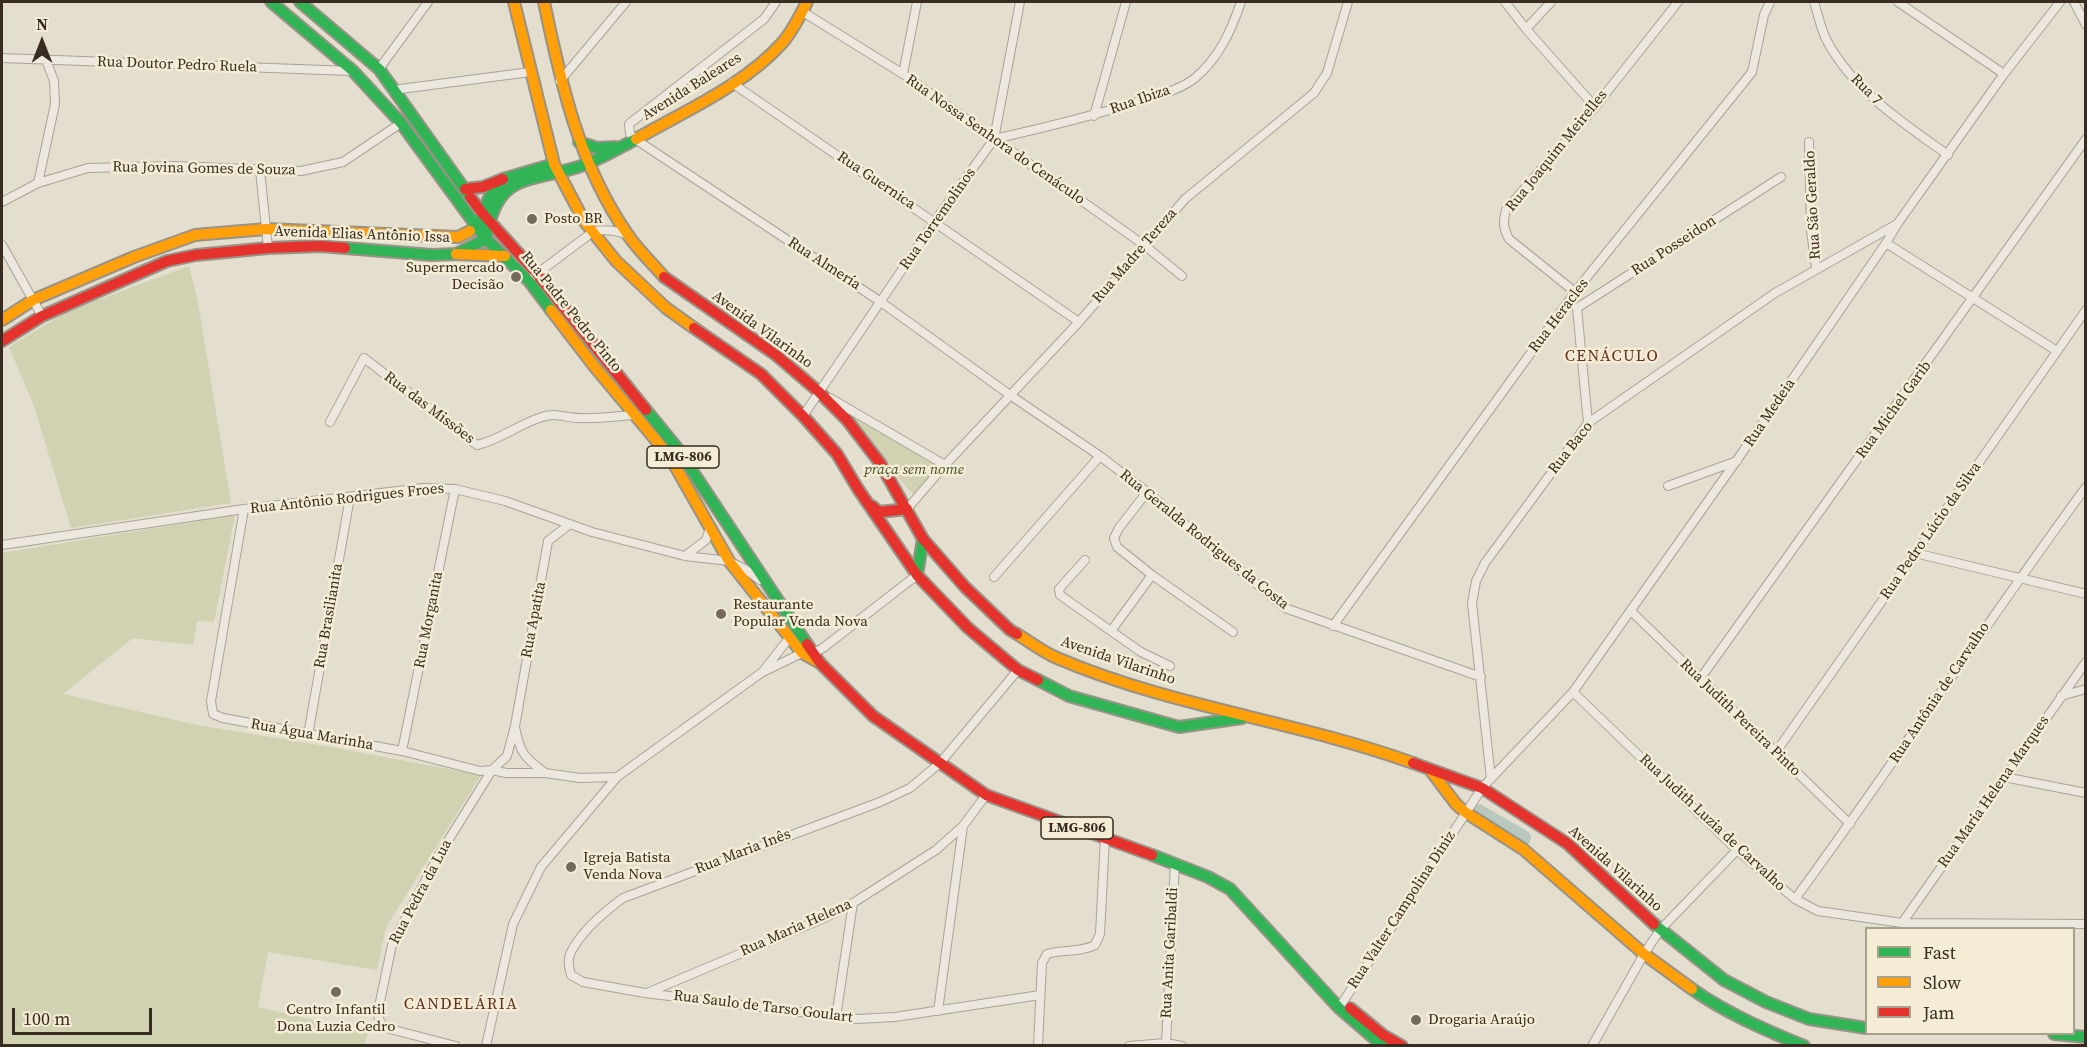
<!DOCTYPE html>
<meta charset="utf-8">
<style>
body{margin:0}
#map{position:relative;width:2087px;height:1047px;overflow:hidden;background:#e4dece;font-family:"Source Serif 4",serif}
canvas{display:block}
.frame{position:absolute;inset:0;border:3px solid #372c1f;pointer-events:none}
.legend{position:absolute;left:1865px;top:927px;width:210px;height:108px;box-sizing:border-box;background:#f4ecd5;border:2px solid #a89f8c;margin:0;padding:8px 10px;list-style:none;font-size:18px;color:#372c1f}
.legend li{display:flex;align-items:center;gap:12px;height:30px}
.legend b{width:30px;border:2px solid #a89f8c}
.north{position:absolute;left:12px;top:12px;width:60px;height:60px;-webkit-text-stroke:4px #f4ecd5;paint-order:stroke;rotate:0deg;font-size:16px;font-weight:700;line-height:24px;text-align:center;color:#372c1f}
.north::after{content:'';display:block;margin:auto;width:21px;height:27px;background:#372c1f;clip-path:polygon(50% 0,100% 100%,50% 72%,0 100%)}
.scale{position:absolute;left:12px;top:1008px;width:140px;height:27px;box-sizing:border-box;border:3px solid #372c1f;border-top:0;padding-left:8px;font-size:18px;line-height:21px;white-space:nowrap;color:#372c1f;-webkit-text-stroke:4px #f4ecd5;paint-order:stroke}
</style>
<div id="map">
<canvas width="2087" height="1047"></canvas>
<div class="frame"></div>
<ul class="legend">
<li><b style="height:8px;background:#30b455"></b>Fast</li>
<li><b style="height:8px;background:#ff9f0a"></b>Slow</li>
<li><b style="height:8px;background:#e5322d"></b>Jam</li>
</ul>
<div class="north">N</div>
<div class="scale">100 m</div>
</div>
<script>
const context = document.querySelector('canvas').getContext('2d');
context.lineJoin = 'round';
function fillPath(path, color) {
  context.fillStyle = color;
  context.fill(path, 'evenodd');
}
function strokePath(path, color, width, dash) {
  context.strokeStyle = color;
  context.lineWidth = width;
  context.lineCap = dash ? 'butt' : 'round';
  context.setLineDash(dash || []);
  context.stroke(path);
}
function drawText(font, color, halo, rows, align = 'center') {
  context.font = font + ' "Source Serif 4",serif';
  context.lineWidth = 5;
  context.setLineDash([]);
  context.textBaseline = 'middle';
  context.strokeStyle = halo;
  context.fillStyle = color;
  for (const [text, x, y, turn = 0] of rows) {
    context.save();
    context.translate(x, y);
    context.rotate((+turn || 0) * Math.PI / 180);
    context.textAlign = isNaN(turn) ? turn : align;
    if (halo) context.strokeText(text, 0, 0);
    context.fillText(text, 0, 0);
    context.restore();
  }
}
fillPath(new Path2D(`
 M 189,266 L 198,302 L 231,503 L 71,528 L 34,406 L 9,347 L 66,312 Z
 M 830,400 L 940,466 L 913,494 Z
 M 235,515 L 214,622 L 197,621 L 193,645 L 133,638 L 63,694 L 197,725 L 325,746 L 481,775 L 386,927 L 377,970 L 268,952 L 258,1007 L 368,1033 L 364,1045 L 2,1045 L 2,553 Z`), '#d1d2b1');
strokePath(new Path2D(`
 M 1478,812 L 1523,838`), '#b9c8bf', 16);
const street = new Path2D(`
 M 776,2 L 764,19 L 629,124 L 630,134 L 635,139 L 881,302 L 1010,395 L 1100,456 L 1147,492 L 1285,608 L 1481,677
 M 1505,2 L 1526,29 L 1595,107
 M 1814,2 C 1818,14 1821,30 1827,41 C 1854,91 1903,123 1948,155
 M 1898,2 L 2004,74
 M 2074,2 L 2086,25
 M 803,12 L 903,74 L 1144,245 L 1182,276
 M 1526,29 L 1551,2
 M 2,58 L 351,71
 M 379,69 L 428,2
 M 903,74 L 917,2
 M 560,81 L 626,2
 M 732,83 L 1079,322
 M 393,90 L 530,72
 M 1094,116 L 1126,2
 M 994,139 C 1043,128 1092,116 1140,101 C 1158,95 1180,90 1195,78 C 1219,58 1231,31 1241,2
 M 1809,142 L 1811,231 L 1816,268
 M 260,170 L 268,248
 M 38,183 L 55,104 L 54,81 L 46,60
 M 2,202 L 38,183 L 88,168 L 173,166 L 301,171 L 343,162 L 401,123
 M 1886,243 L 2057,351
 M 2,245 L 42,316
 M 534,276 L 594,231 C 606,229 616,230 628,235
 M 1575,292 L 1509,239 C 1503,228 1503,221 1506,210 L 1595,107 L 1678,2
 M 1577,308 L 1781,177
 M 1577,308 L 1588,423
 M 830,398 L 945,465
 M 803,416 L 935,221 L 994,139 L 1020,2
 M 330,422 L 364,358 L 477,445 C 500,440 519,424 542,417 C 556,412 565,418 578,418 C 597,419 616,416 635,415
 M 1668,486 L 1737,461
 M 1147,492 L 1119,528 L 1114,538 L 1117,547 L 1152,575 L 1233,632
 M 244,509 L 211,701 L 213,714 L 223,718 L 402,751 L 480,771 L 492,770 L 506,773 L 545,773 L 580,778 L 617,777
 M 907,509 L 945,465 L 1079,322 L 1185,199 L 1314,93 L 1327,73 L 1348,2
 M 2,545 L 244,509 L 423,488 L 455,489 L 505,501 L 592,532 L 685,556 L 729,561 L 745,569 L 760,580
 M 1915,553 L 2086,594
 M 685,556 L 706,540 L 710,528
 M 1085,560 L 1059,589 L 1060,595 L 1111,631 L 1152,575
 M 994,577 L 1100,456
 M 1631,611 L 1850,824
 M 1333,626 L 1575,292 L 1752,72 L 1764,15 L 1770,2
 M 1111,631 L 1141,652 L 1170,666
 M 764,670 L 790,637
 M 1018,670 L 940,763 L 910,788 L 880,802 L 623,898 C 604,912 582,930 571,952 C 567,960 569,967 571,975 L 583,982 L 645,993 L 857,1019 L 895,1017 L 1040,995
 M 1700,679 L 2086,139
 M 1573,692 L 1737,850 L 1795,899 L 1818,911 L 1902,923 L 2086,924
 M 2061,696 L 2086,689
 M 515,727 C 520,753 524,757 545,773
 M 308,735 L 350,497
 M 402,751 L 455,489
 M 1776,752 L 2086,310
 M 2004,777 L 2086,793
 M 1491,779 L 1472,603 L 1476,581 L 1485,563 L 1588,423 L 1775,293 L 1897,224
 M 1795,899 C 1894,764 1986,623 2086,487
 M 1902,923 L 2086,662
 M 647,993 L 822,919 L 853,903 L 936,850 L 963,826 L 986,795
 M 1339,1008 L 1482,788 L 1573,692 L 1737,460 L 1886,243 L 1898,223 L 2004,74 L 2060,2
 M 938,1011 L 963,826
 M 836,1017 L 853,903
 M 1166,1043 L 1175,863
 M 456,1046 L 386,1028 C 380,1023 378,1019 378,1011 L 392,945 L 436,860 L 492,770 L 507,756 L 515,726 L 548,541 L 570,524
 M 486,1046 L 513,924 L 541,867 L 617,777 L 761,673 L 802,653 L 815,652 L 823,648 L 917,575
 M 1038,1046 L 1042,963 L 1047,954 C 1063,949 1080,953 1095,945 L 1100,934 L 1105,838
 M 1129,1046 L 1166,1043 L 1182,1046
 M 1592,1046 L 1644,954 L 1660,930 L 1737,850`);
const fast = new Path2D(`
 M 271,2 L 353,71 L 401,123 L 486,239 L 529,281 L 551,310
 M 300,2 L 379,69 L 470,197
 M 579,142 L 597,148 L 616,147
 M 470,231 L 478,226 L 489,198 L 503,179 L 554,164
 M 345,248 L 432,255 L 456,254 L 486,239 C 497,173 525,183 578,167 C 598,161 617,149 636,139
 M 646,410 L 677,448 L 807,644
 M 917,575 L 923,539
 M 1038,680 L 1069,696 L 1179,727 L 1242,718
 M 1152,855 L 1208,877 L 1230,889 L 1339,1008 L 1383,1046
 M 1654,924 L 1724,980 L 1766,1002 L 1809,1019 L 1866,1028
 M 1692,989 C 1726,1013 1765,1030 1804,1046
 M 2054,1034 L 2086,1037`);
const slow = new Path2D(`
 M 514,2 L 554,164 L 584,221 L 616,261 L 666,308 L 694,328
 M 544,2 C 561,84 579,165 628,235 C 638,250 652,263 664,277
 M 636,139 C 685,111 745,85 783,42 C 793,30 800,16 807,2
 M 456,254 L 505,256
 M 551,310 L 594,366 L 670,457 L 729,561 L 802,653 L 820,663
 M 2,320 L 33,300 L 134,257 L 195,235 L 266,229 L 458,237 L 470,231
 M 1017,634 C 1030,642 1043,652 1057,658 C 1171,707 1297,721 1413,763
 M 1431,771 L 1456,804 L 1465,812 L 1523,849 L 1644,954 L 1692,989`);
const jam = new Path2D(`
 M 465,189 L 483,187 L 503,179
 M 470,197 L 483,214 L 537,274 L 646,410
 M 664,277 L 776,355 L 819,392 L 847,420 L 880,463 L 923,539 L 965,587 L 1010,630 L 1017,634
 M 694,328 L 761,374 L 803,416 L 837,454 L 858,489 L 917,575 L 968,628 L 1018,670 L 1038,680
 M 2,341 L 42,316 L 167,261 L 196,255 L 268,248 L 320,246 L 345,248
 M 872,506 L 879,512 L 907,509
 M 807,644 L 820,663 L 873,716 L 986,795 L 1152,855
 M 1413,763 L 1482,788 L 1568,844 L 1654,924
 M 1350,1008 L 1383,1035 L 1402,1046`);
strokePath(street, '#a9a397', 10);
strokePath(fast, '#999387', 14);
strokePath(slow, '#999387', 14);
strokePath(jam, '#999387', 14);
strokePath(street, '#ece8df', 8);
strokePath(fast, '#30b455', 10);
strokePath(slow, '#ff9f0a', 10);
strokePath(jam, '#e5322d', 10);
for (const [x, y, r, color] of [
 [532,219,6,"#746a5c"],
 [516,277,6,"#746a5c"],
 [721,614,6,"#746a5c"],
 [571,867,6,"#746a5c"],
 [336,992,6,"#746a5c"],
 [1416,1020,6,"#746a5c"]
]) {
  const dot = new Path2D();
  dot.arc(x, y, r, 0, 2 * Math.PI);
  context.fillStyle = color;
  context.fill(dot);
  strokePath(dot, '#f4ecd5', 2);
}
for (const [x, y, w] of [
 [683,457,72],
 [1077,828,72]
]) {
  const box = new Path2D();
  box.roundRect(x - w / 2, y - 11, w, 22, 4.5);
  context.fillStyle = '#f4ecd5';
  context.fill(box);
  strokePath(box, '#372c1f', 1.5);
}
drawText('bold 14px', '#372c1f', null, [
 ["LMG-806",683,457],
 ["LMG-806",1077,828]
]);
drawText('15px', '#372c1f', '#f4ecd5', [
 ["Rua Doutor Pedro Ruela",177,65,2],
 ["Avenida Baleares",692,87,-32],
 ["Rua 7",1866,90,45],
 ["Rua Ibiza",1140,100,-19],
 ["Rua Nossa Senhora do Cenáculo",995,140,35],
 ["Rua Joaquim Meirelles",1557,151,-51],
 ["Rua Jovina Gomes de Souza",204,169,1],
 ["Rua Guernica",876,181,34],
 ["Rua São Geraldo",1813,205,-93],
 ["Rua Torremolinos",938,219,-55],
 ["Avenida Elias Antônio Issa",362,235,2],
 ["Rua Posseidon",1674,246,-33],
 ["Rua Madre Tereza",1135,256,-49],
 ["Rua Almería",824,264,33],
 ["Rua Padre Pedro Pinto",571,312,51],
 ["Rua Heracles",1559,316,-53],
 ["Avenida Vilarinho",762,330,36],
 ["Rua das Missões",429,408,37],
 ["Rua Michel Garib",1894,410,-54],
 ["Rua Medeia",1770,413,-56],
 ["Rua Baco",1571,448,-52],
 ["Rua Antônio Rodrigues Froes",347,499,-6],
 ["Rua Pedro Lúcio da Silva",1931,531,-55],
 ["Rua Geralda Rodrigues da Costa",1204,540,39],
 ["Rua Brasilianita",329,616,-80],
 ["Rua Morganita",429,620,-79],
 ["Rua Apatita",534,620,-79],
 ["Avenida Vilarinho",1118,661,19],
 ["Rua Antônia de Carvalho",1940,693,-56],
 ["Rua Judith Pereira Pinto",1740,718,44],
 ["Rua Água Marinha",312,735,10],
 ["Rua Maria Helena Marques",1994,792,-55],
 ["Rua Judith Luzia de Carvalho",1712,823,43],
 ["Rua Maria Inês",743,852,-21],
 ["Avenida Vilarinho",1615,869,42],
 ["Rua Pedra da Lua",421,892,-62],
 ["Rua Valter Campolina Diniz",1402,910,-57],
 ["Rua Maria Helena",796,928,-24],
 ["Rua Anita Garibaldi",1170,953,-87],
 ["Rua Saulo de Tarso Goulart",763,1007,7]
]);
drawText('15px', '#372c1f', '#f4ecd5', [
 ["Posto BR",544,219],
 ["Supermercado",504,268,"right"],
 ["Decisão",504,285,"right"],
 ["Restaurante",733,605],
 ["Popular Venda Nova",733,622],
 ["Igreja Batista",583,858],
 ["Venda Nova",583,875],
 ["Centro Infantil",336,1010,"center"],
 ["Dona Luzia Cedro",336,1027,"center"],
 ["Drogaria Araújo",1428,1020]
], 'left');
drawText('italic 15px', '#455227', '#f4ecd5', [
 ["praça sem nome",914,470]
]);
context.letterSpacing = '1.5px';
drawText('16px', '#613221', '#f4ecd5', [
 ["CENÁCULO",1612,357],
 ["CANDELÁRIA",461,1005]
]);
context.letterSpacing = '0px';
</script>
